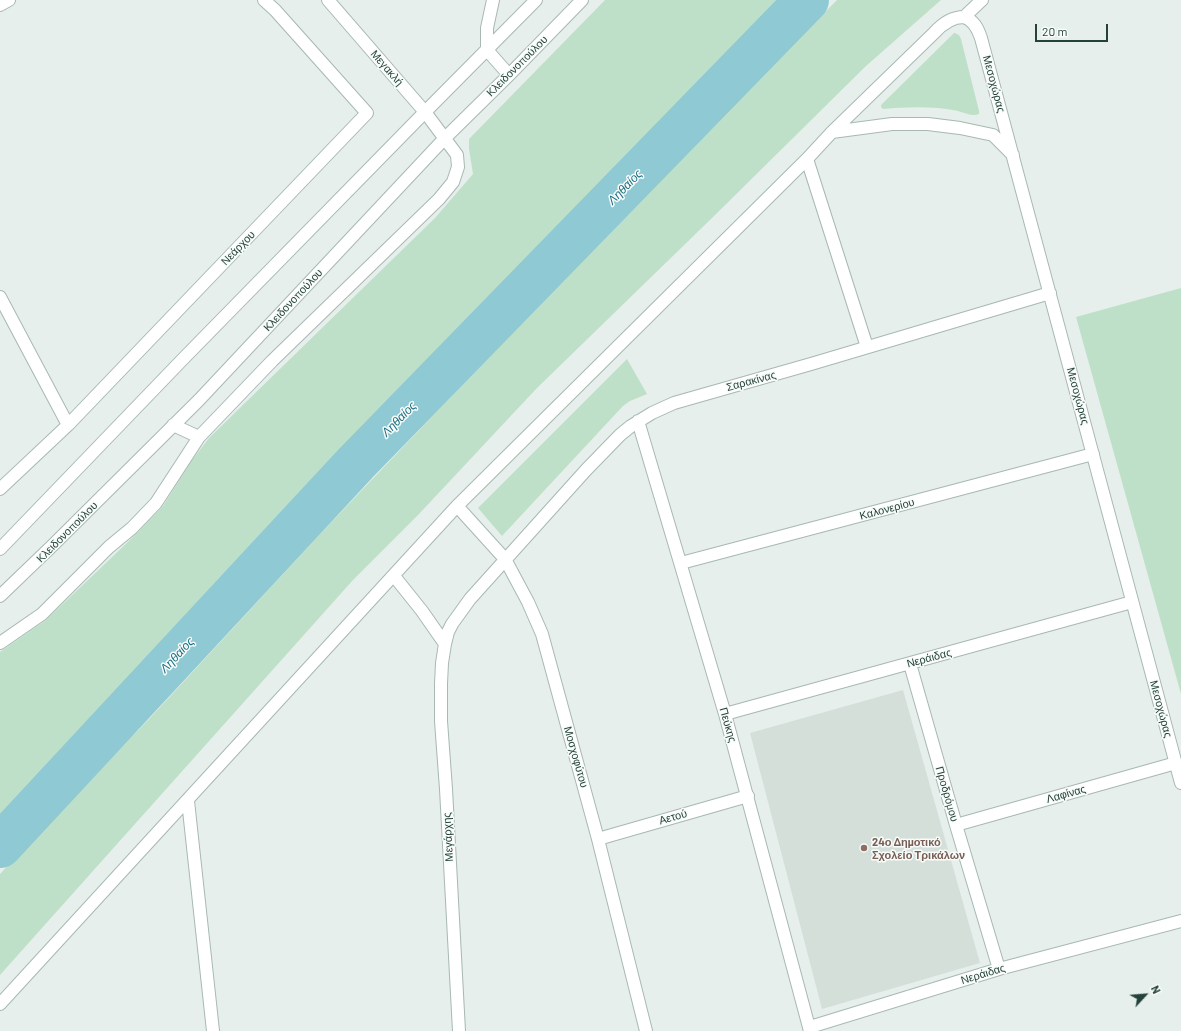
<!DOCTYPE html>
<meta charset="utf-8">
<style>
body{margin:0}
#map{position:relative;width:1181px;height:1031px;overflow:hidden;background:#e6efeb;font-family:Barlow,sans-serif}
canvas{display:block}
.north{position:absolute;left:1125px;top:975px;width:40px;height:40px;-webkit-text-stroke:3px #f7fbf9;paint-order:stroke;rotate:64deg;font-size:11px;font-weight:700;line-height:16px;text-align:center;color:#24423a}
.north::after{content:'';display:block;margin:auto;width:14px;height:18px;background:#24423a;clip-path:polygon(50% 0,100% 100%,50% 72%,0 100%)}
.scale{position:absolute;left:1035px;top:24px;width:73px;height:18px;box-sizing:border-box;border:2px solid #24423a;border-top:0;padding-left:5px;font-size:12px;line-height:14px;white-space:nowrap;color:#24423a;-webkit-text-stroke:3px #f7fbf9;paint-order:stroke}
</style>
<div id="map">
<canvas width="1181" height="1031"></canvas>
<div class="north">N</div>
<div class="scale">20 m</div>
</div>
<script>
const context = document.querySelector('canvas').getContext('2d');
context.lineJoin = 'round';
function fillPath(path, color) {
  context.fillStyle = color;
  context.fill(path, 'evenodd');
}
function strokePath(path, color, width, dash) {
  context.strokeStyle = color;
  context.lineWidth = width;
  context.lineCap = dash ? 'butt' : 'round';
  context.setLineDash(dash || []);
  context.stroke(path);
}
function drawText(font, color, halo, rows, align = 'center') {
  context.font = font + ' Barlow,sans-serif';
  context.lineWidth = 3;
  context.setLineDash([]);
  context.textBaseline = 'middle';
  context.strokeStyle = halo;
  context.fillStyle = color;
  for (const [text, x, y, turn = 0] of rows) {
    context.save();
    context.translate(x, y);
    context.rotate((+turn || 0) * Math.PI / 180);
    context.textAlign = isNaN(turn) ? turn : align;
    if (halo) context.strokeText(text, 0, 0);
    context.fillText(text, 0, 0);
    context.restore();
  }
}
fillPath(new Path2D(`
 M 903,690 L 980,963 L 822,1009 L 750,733 Z`), '#d4dfda');
fillPath(new Path2D(`
 M 605,0 L 780,0 L 429,364 L 254,544 L 107,701 L 0,817 L 0,652 L 46,620 L 132,538 L 163,506 L 192,460 L 209,438 L 435,218 L 473,174 L 469,149 L 469,139 Z
 M 837,0 L 941,0 L 866,66 L 712,218 L 537,388 L 419,514 L 353,580 L 0,975 L 0,874 L 59,811 L 149,719 L 321,533 L 627,212 Z
 M 954,33 L 955,33 L 959,35 L 961,39 L 979,111 L 979,114 C 973,117 965,113 958,111 C 934,106 907,107 883,109 L 881,107 L 881,105 Z
 M 1181,288 L 1181,694 L 1076,317 Z
 M 627,359 L 647,394 L 630,401 L 623,406 L 502,536 L 478,508 Z`), '#bfe0c8');
strokePath(new Path2D(`
 M 0,846 L 356,463 L 807,0`), '#8ec9d4', 44);
const minor = new Path2D(`
 M 493,0 L 487,28 L 487,50 L 509,75
 M 0,5 L 9,0
 M 964,17 C 974,20 978,29 981,38 L 1181,783
 M 832,132 L 892,124 L 928,124 L 960,128 L 993,135 L 1013,155
 M 807,159 L 867,347
 M 0,297 L 68,425
 M 638,421 L 725,714 L 810,1031
 M 173,425 L 199,437
 M 0,489 L 68,425 L 367,113 L 275,10 L 264,0
 M 457,506 L 505,559 L 528,602 L 542,634 L 598,839 L 646,1031
 M 0,549 L 181,361 L 425,112 L 536,0
 M 681,563 L 1093,454
 M 394,576 L 422,611 L 445,644
 M 0,596 L 53,545 L 199,400 L 445,138 L 509,75 L 582,0
 M 0,643 L 42,614 L 109,547 L 132,528 L 156,503 L 199,437 L 272,361 L 439,199 L 453,182 L 458,167 L 457,155 L 425,112 L 328,0
 M 910,664 L 956,825 L 999,969
 M 725,714 L 1132,602
 M 188,801 L 213,1031
 M 956,825 L 1176,763
 M 598,839 L 748,796
 M 0,1004 L 457,506 L 807,159 L 832,132 L 934,33 C 942,24 952,17 964,17 L 982,0
 M 810,1027 L 999,969 L 1181,921
 M 459,1031 L 446,789 L 441,721 L 441,684 L 442,663 L 445,644 L 448,632 L 452,624 L 470,599 L 586,470 L 620,435 L 631,426 L 652,413 L 674,403 L 811,364 L 1050,293`);
strokePath(minor, '#a8b8b2', 14);
strokePath(minor, '#fff', 12);
for (const [x, y, r, color] of [
 [864,848,4,"#8d6e63"]
]) {
  const dot = new Path2D();
  dot.arc(x, y, r, 0, 2 * Math.PI);
  context.fillStyle = color;
  context.fill(dot);
  strokePath(dot, '#f7fbf9', 1.5);
}
drawText('11px', '#24423a', '#f7fbf9', [
 ["Κλειδονοπούλου",517,66,-45],
 ["Μεγακλή",387,68,49],
 ["Μεσοχώρας",994,84,75],
 ["Νεάρχου",238,248,-46],
 ["Κλειδονοπούλου",293,300,-47],
 ["Σαρακίνας",751,381,-15],
 ["Μεσοχώρας",1078,396,75],
 ["Καλονερίου",887,509,-15],
 ["Κλειδονοπούλου",67,532,-45],
 ["Νεράιδας",929,658,-15],
 ["Μεσοχώρας",1161,709,75],
 ["Πεύκης",728,725,74],
 ["Μοσχοφύτου",576,757,74],
 ["Προδρόμου",947,794,74],
 ["Λαφίνας",1066,794,-16],
 ["Αετού",673,817,-16],
 ["Μεγάρχης",448,837,-93],
 ["Νεράιδας",983,974,-17]
]);
drawText('bold 11px', '#785e54', '#f7fbf9', [
 ["24ο Δημοτικό",872,842],
 ["Σχολείο Τρικάλων",872,855]
], 'left');
drawText('italic 12px', '#1c6f80', '#f7fbf9', [
 ["Ληθαίος",625,187,-46],
 ["Ληθαίος",399,419,-46],
 ["Ληθαίος",177,655,-47]
]);
</script>
